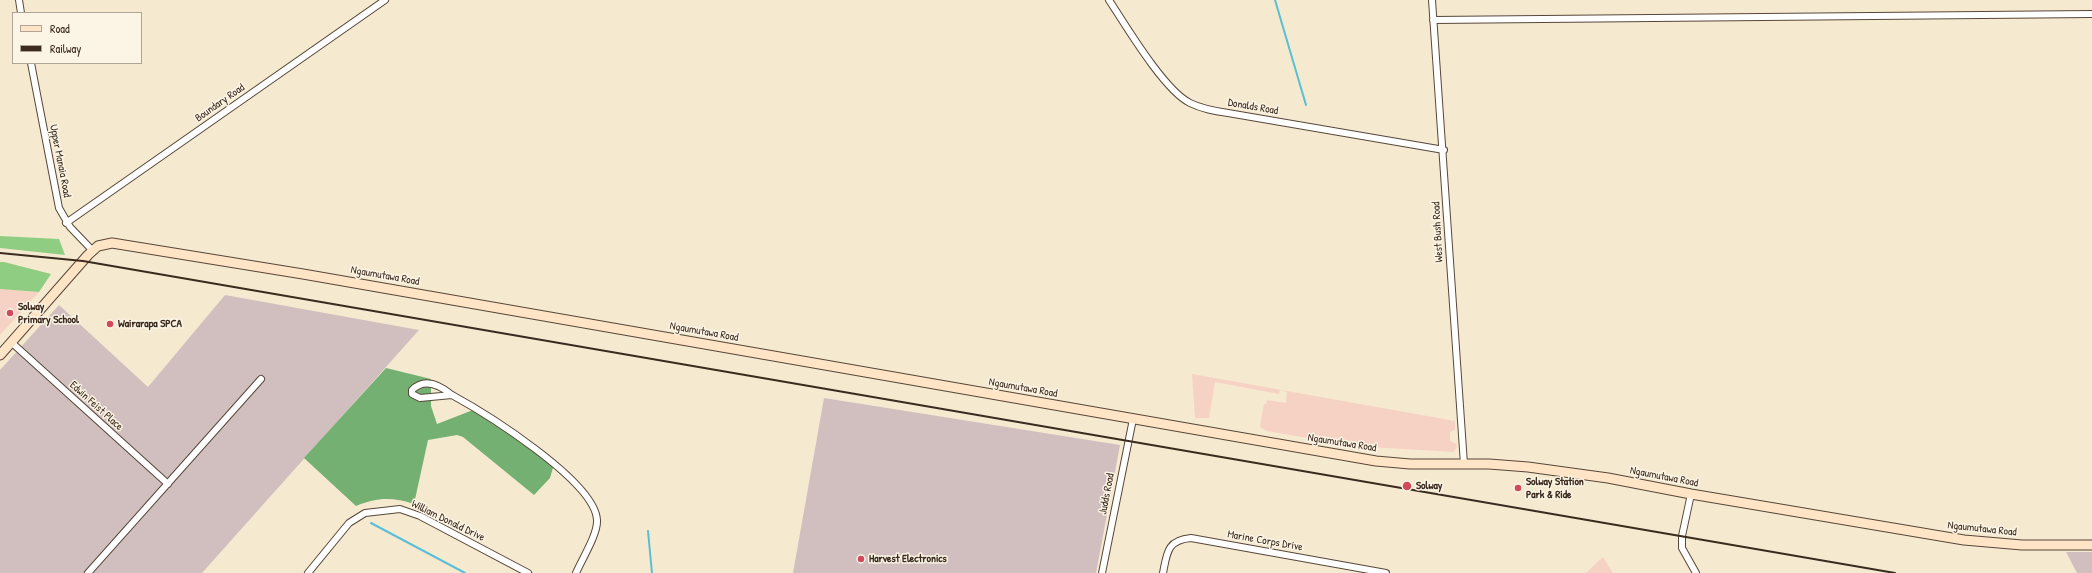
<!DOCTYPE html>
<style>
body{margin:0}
#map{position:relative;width:2092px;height:573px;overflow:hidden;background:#f5e9d0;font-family:"Patrick Hand",sans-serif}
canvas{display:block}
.legend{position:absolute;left:12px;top:12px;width:130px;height:52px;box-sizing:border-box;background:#fcf5e5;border:1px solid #afa495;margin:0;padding:5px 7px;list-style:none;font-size:12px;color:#3b2a1e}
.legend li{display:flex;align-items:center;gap:8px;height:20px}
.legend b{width:20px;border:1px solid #afa495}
</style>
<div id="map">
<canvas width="2092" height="573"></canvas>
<ul class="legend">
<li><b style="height:5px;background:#ffe4c6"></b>Road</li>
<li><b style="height:5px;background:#3b2a1e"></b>Railway</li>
</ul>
</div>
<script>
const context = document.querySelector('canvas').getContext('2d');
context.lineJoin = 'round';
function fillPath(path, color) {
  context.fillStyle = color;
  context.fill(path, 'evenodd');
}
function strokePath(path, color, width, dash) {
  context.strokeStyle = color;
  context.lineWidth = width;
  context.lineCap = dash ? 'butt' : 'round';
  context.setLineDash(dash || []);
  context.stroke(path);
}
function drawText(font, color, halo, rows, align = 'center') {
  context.font = font + ' "Patrick Hand",sans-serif';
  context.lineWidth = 3;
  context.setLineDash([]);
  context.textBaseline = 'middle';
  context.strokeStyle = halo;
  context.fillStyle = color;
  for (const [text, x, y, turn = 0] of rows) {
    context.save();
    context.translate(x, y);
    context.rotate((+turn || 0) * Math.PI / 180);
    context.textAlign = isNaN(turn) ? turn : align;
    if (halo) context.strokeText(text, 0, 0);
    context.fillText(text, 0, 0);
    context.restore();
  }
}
fillPath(new Path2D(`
 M 0,289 L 39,292 L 0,335 Z
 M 1192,374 L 1455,421 L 1455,430 L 1450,432 L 1450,441 L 1456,444 L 1457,447 L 1453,452 L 1354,446 L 1267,431 L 1260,427 L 1264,404 L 1266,404 L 1267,400 L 1286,403 L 1287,392 L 1280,390 L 1279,394 L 1215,382 L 1209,418 L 1195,418 Z
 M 1603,557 L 1613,573 L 1586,573 Z`), '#f6d2c5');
fillPath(new Path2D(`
 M 225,295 L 419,330 L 202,573 L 0,573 L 0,370 L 59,305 L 148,387 Z
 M 824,398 L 1120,445 L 1096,573 L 793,573 Z
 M 2066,552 L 2092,552 L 2092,573 L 2077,573 Z`), '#d1bfbf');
fillPath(new Path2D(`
 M 0,236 L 59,239 L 65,255 L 0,248 Z
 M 0,262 L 4,262 L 51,274 L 39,292 L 0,289 Z`), '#8fcd83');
fillPath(new Path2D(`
 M 386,368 L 431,379 L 431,406 L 437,424 L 473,410 L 500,421 L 524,437 L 554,464 L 550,478 L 534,495 L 463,437 L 457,435 L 428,440 L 414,504 C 393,497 377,497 356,506 L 304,458 Z`), '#73b071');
strokePath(new Path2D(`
 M 1275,0 L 1306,105
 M 371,523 L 465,573
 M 648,531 L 652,573`), '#59bed7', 2);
const street = new Path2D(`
 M 19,0 L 21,13
 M 1109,0 C 1126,26 1164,90 1190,103 C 1202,109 1215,111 1228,113 L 1444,150
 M 1432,0 L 1464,464
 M 1433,20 L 2092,14
 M 31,63 L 59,208 L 70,227 L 93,251
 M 66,223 L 385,0
 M 11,342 L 168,484
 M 452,395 L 420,398 L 412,394 L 412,390 C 425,377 440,385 452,395 C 485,413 595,481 597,520 C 598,534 582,559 576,573
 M 1691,494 L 1682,536 L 1682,548 L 1696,573
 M 88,573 L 261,379
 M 308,573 L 349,523 L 365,513 L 400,509 L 420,516 L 528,573
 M 1102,573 L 1133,419
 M 1163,573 C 1167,553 1167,540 1191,538 L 1386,573`);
const secondary = new Path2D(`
 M 0,355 L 88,255 L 98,246 L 112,243 L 303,274 L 1376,461 L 1410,464 L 1489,464 L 1528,467 L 1608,478 L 1691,494 L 1964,540 L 2022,545 L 2092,545`);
strokePath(street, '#574739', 8);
strokePath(secondary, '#574739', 11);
strokePath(street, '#fff', 6);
strokePath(secondary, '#ffe4c6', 9);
strokePath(new Path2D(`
 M 0,253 L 83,261 L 1895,573`), '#3b2a1e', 2);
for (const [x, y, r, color] of [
 [10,313,4,"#d1495b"],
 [110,324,4,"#d1495b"],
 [1407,486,5,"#d1495b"],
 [1518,488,4,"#d1495b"],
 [861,559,4,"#d1495b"]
]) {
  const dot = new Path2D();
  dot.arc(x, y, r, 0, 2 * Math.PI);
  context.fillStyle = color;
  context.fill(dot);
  strokePath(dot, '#fcf5e5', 1.5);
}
drawText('11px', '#3b2a1e', '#fcf5e5', [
 ["Boundary Road",220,103,-35],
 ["Donalds Road",1253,107,10],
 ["Upper Manaia Road",60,161,79],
 ["West Bush Road",1438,232,-93],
 ["Ngaumutawa Road",385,276,10],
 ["Ngaumutawa Road",704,332,10],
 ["Ngaumutawa Road",1023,388,10],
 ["Edwin Feist Place",96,406,42],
 ["Ngaumutawa Road",1342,443,9],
 ["Ngaumutawa Road",1664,477,11],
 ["Judds Road",1107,494,-79],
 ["William Donald Drive",448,521,26],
 ["Ngaumutawa Road",1982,529,6],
 ["Marine Corps Drive",1265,541,10]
]);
drawText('bold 11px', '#3b2a1e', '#fcf5e5', [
 ["Solway",18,307],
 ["Primary School",18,320],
 ["Wairarapa SPCA",118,324],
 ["Solway Station",1526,482],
 ["Park & Ride",1526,495],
 ["Solway",1416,486],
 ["Harvest Electronics",869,559]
], 'left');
</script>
